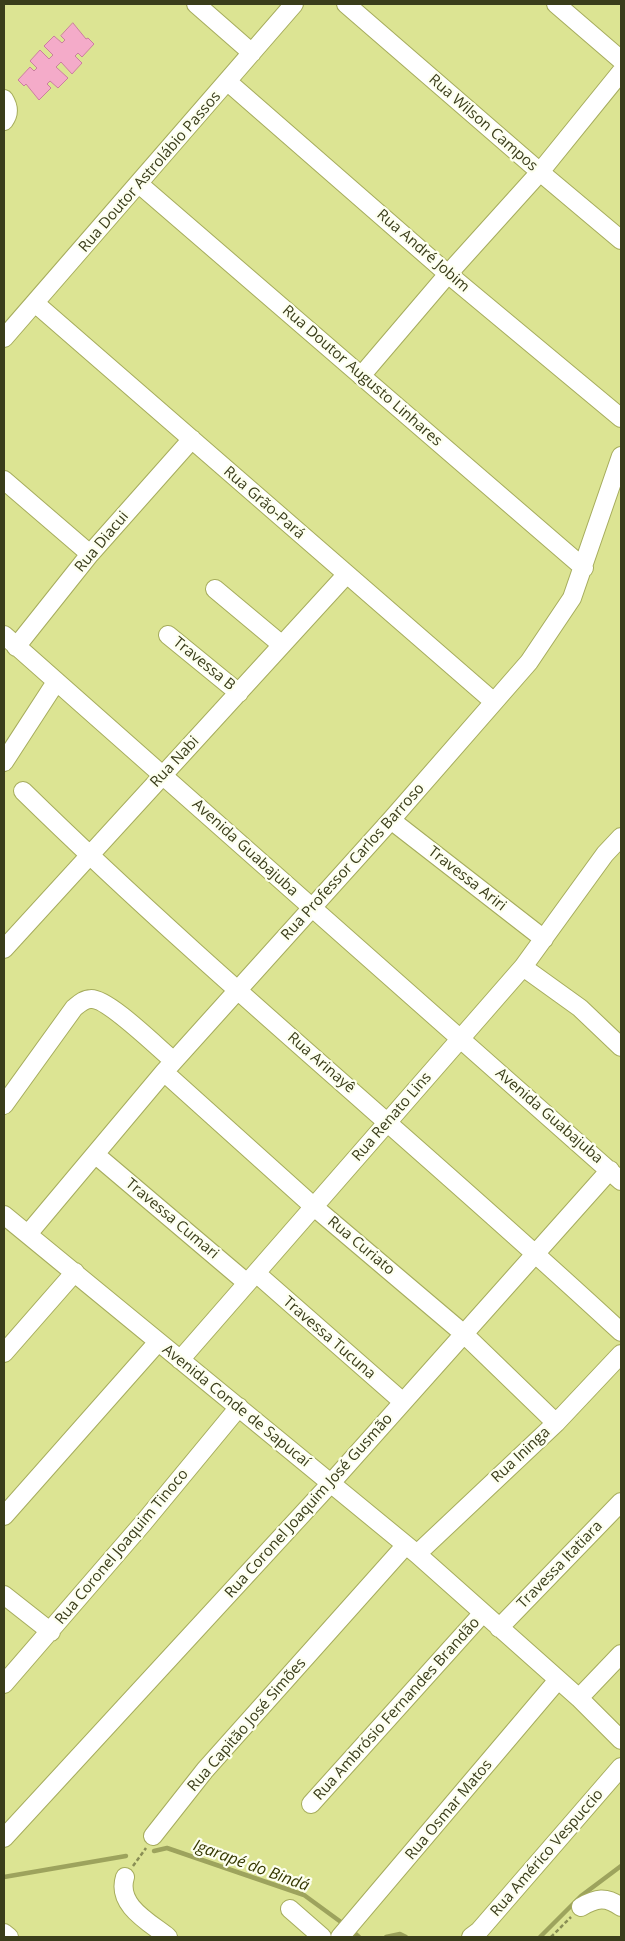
<!DOCTYPE html>
<meta charset="utf-8">
<style>
body{margin:0}
#map{position:relative;width:625px;height:1941px;overflow:hidden;background:#dce493;font-family:"Open Sans",sans-serif}
canvas{display:block}
.frame{position:absolute;inset:0;border:5px solid #3a3d1b;pointer-events:none}
</style>
<div id="map">
<canvas width="625" height="1941"></canvas>
<div class="frame"></div>
</div>
<script>
const context = document.querySelector('canvas').getContext('2d');
context.lineJoin = 'round';
function strokePath(path, color, width, dash) {
  context.strokeStyle = color;
  context.lineWidth = width;
  context.lineCap = dash ? 'butt' : 'round';
  context.setLineDash(dash || []);
  context.stroke(path);
}
function fillPath(path, color) {
  context.fillStyle = color;
  context.fill(path, 'evenodd');
}
function drawText(font, color, halo, rows, align = 'center') {
  context.font = font + ' "Open Sans",sans-serif';
  context.lineWidth = 4.5;
  context.setLineDash([]);
  context.textBaseline = 'middle';
  context.strokeStyle = halo;
  context.fillStyle = color;
  for (const [text, x, y, turn = 0] of rows) {
    context.save();
    context.translate(x, y);
    context.rotate((+turn || 0) * Math.PI / 180);
    context.textAlign = isNaN(turn) ? turn : align;
    if (halo) context.strokeText(text, 0, 0);
    context.fillText(text, 0, 0);
    context.restore();
  }
}
strokePath(new Path2D(`
 M 154,1851 L 167,1848 L 304,1895 L 345,1925
 M 4,1877 L 126,1856
 M 351,1930 L 359,1937
 M 386,1937 L 400,1934 L 406,1937
 M 540,1937 L 581,1896 L 621,1866`), '#9da35d', 4.5);
const building = new Path2D(`
 M 73,23 L 86,39 L 88,38 L 94,44 L 82,57 L 78,53 L 75,56 L 82,63 L 72,74 L 61,62 L 56,67 L 68,78 L 58,88 L 50,81 L 47,84 L 51,88 L 39,100 L 26,84 L 24,86 L 18,80 L 30,67 L 34,71 L 37,68 L 30,61 L 40,50 L 49,59 L 53,55 L 44,46 L 54,36 L 62,43 L 65,40 L 61,36 Z`);
fillPath(building, '#f4abc9');
strokePath(building, '#cb7e9f', 1);
const minor = new Path2D(`
 M 196,4 L 252,53
 M 346,4 L 540,172 L 621,240
 M 556,4 L 621,60
 M 228,82 L 448,274 L 621,418
 M 4,99 C 9,107 10,113 4,121
 M 139,184 L 584,568
 M 35,303 L 494,702
 M 4,338 L 294,4
 M 361,376 L 448,274 L 540,172 L 621,72
 M 4,480 L 90,554
 M 215,589 L 282,645
 M 4,635 L 621,1181
 M 168,635 L 239,693
 M 16,647 L 90,554 L 192,439
 M 4,762 L 56,682
 M 23,791 C 215,979 424,1149 621,1332
 M 391,820 L 544,939
 M 4,949 L 346,575
 M 523,967 L 580,1008 L 621,1047
 M 164,1072 L 313,1206 L 464,1334 L 556,1423
 M 4,1105 L 74,1008 C 79,1004 84,999 91,999 C 108,998 159,1049 174,1061
 M 96,1155 L 247,1283
 M 4,1215 L 417,1554 L 579,1698 L 621,1740
 M 28,1234 L 164,1072 L 391,820 L 529,662 L 572,598 L 621,456
 M 256,1273 L 403,1402
 M 4,1353 L 75,1272
 M 180,1360 L 523,967 L 605,854 L 621,837
 M 4,1516 L 158,1342
 M 417,1554 L 556,1423 L 621,1354
 M 4,1595 L 51,1632
 M 499,1628 L 621,1502
 M 4,1684 L 144,1522 L 239,1407
 M 579,1698 L 621,1654
 M 311,1804 L 482,1614
 M 153,1836 L 205,1770 L 405,1546
 M 4,1838 L 331,1483 L 610,1170
 M 125,1877 C 116,1905 149,1922 168,1937
 M 581,1907 C 596,1898 606,1896 621,1907
 M 290,1909 L 322,1937
 M 4,1933 L 9,1937
 M 340,1937 L 557,1681
 M 471,1937 L 479,1931 L 621,1767`);
strokePath(minor, '#a6ac5d', 20);
strokePath(new Path2D(`
 M 133,1866 L 146,1848
 M 551,1937 L 571,1917`), '#898e55', 2.5, [4, 2.5]);
strokePath(minor, '#fff', 18);
drawText('15px', '#3a3d1b', '#fdffef', [
 ["Rua Wilson Campos",483,123,41],
 ["Rua Doutor Astrolábio Passos",150,172,-49],
 ["Rua André Jobim",423,251,41],
 ["Rua Doutor Augusto Linhares",362,376,41],
 ["Rua Grão-Pará",264,503,41],
 ["Rua Diacui",102,542,-50],
 ["Travessa B",204,664,39],
 ["Rua Nabi",175,762,-47],
 ["Avenida Guabajuba",245,848,42],
 ["Rua Professor Carlos Barroso",353,862,-48],
 ["Travessa Ariri",467,879,38],
 ["Rua Arinayê",321,1063,41],
 ["Avenida Guabajuba",549,1116,41],
 ["Rua Renato Lins",392,1117,-49],
 ["Travessa Cumari",172,1219,40],
 ["Rua Curiato",361,1246,40],
 ["Travessa Tucuna",329,1338,41],
 ["Avenida Conde de Sapucaí",236,1406,39],
 ["Rua Ininga",521,1455,-43],
 ["Rua Coronel Joaquim José Gusmão",309,1506,-48],
 ["Rua Coronel Joaquim Tinoco",122,1547,-50],
 ["Travessa Itatiara",560,1565,-46],
 ["Rua Ambrósio Fernandes Brandão",397,1709,-48],
 ["Rua Capitão José Simões",247,1725,-49],
 ["Rua Osmar Matos",449,1810,-50],
 ["Rua Américo Vespuccio",547,1853,-49]
]);
drawText('italic 16px', '#343700', '#fdffef', [
 ["Igarapé do Bindá",251,1866,20]
]);
</script>
